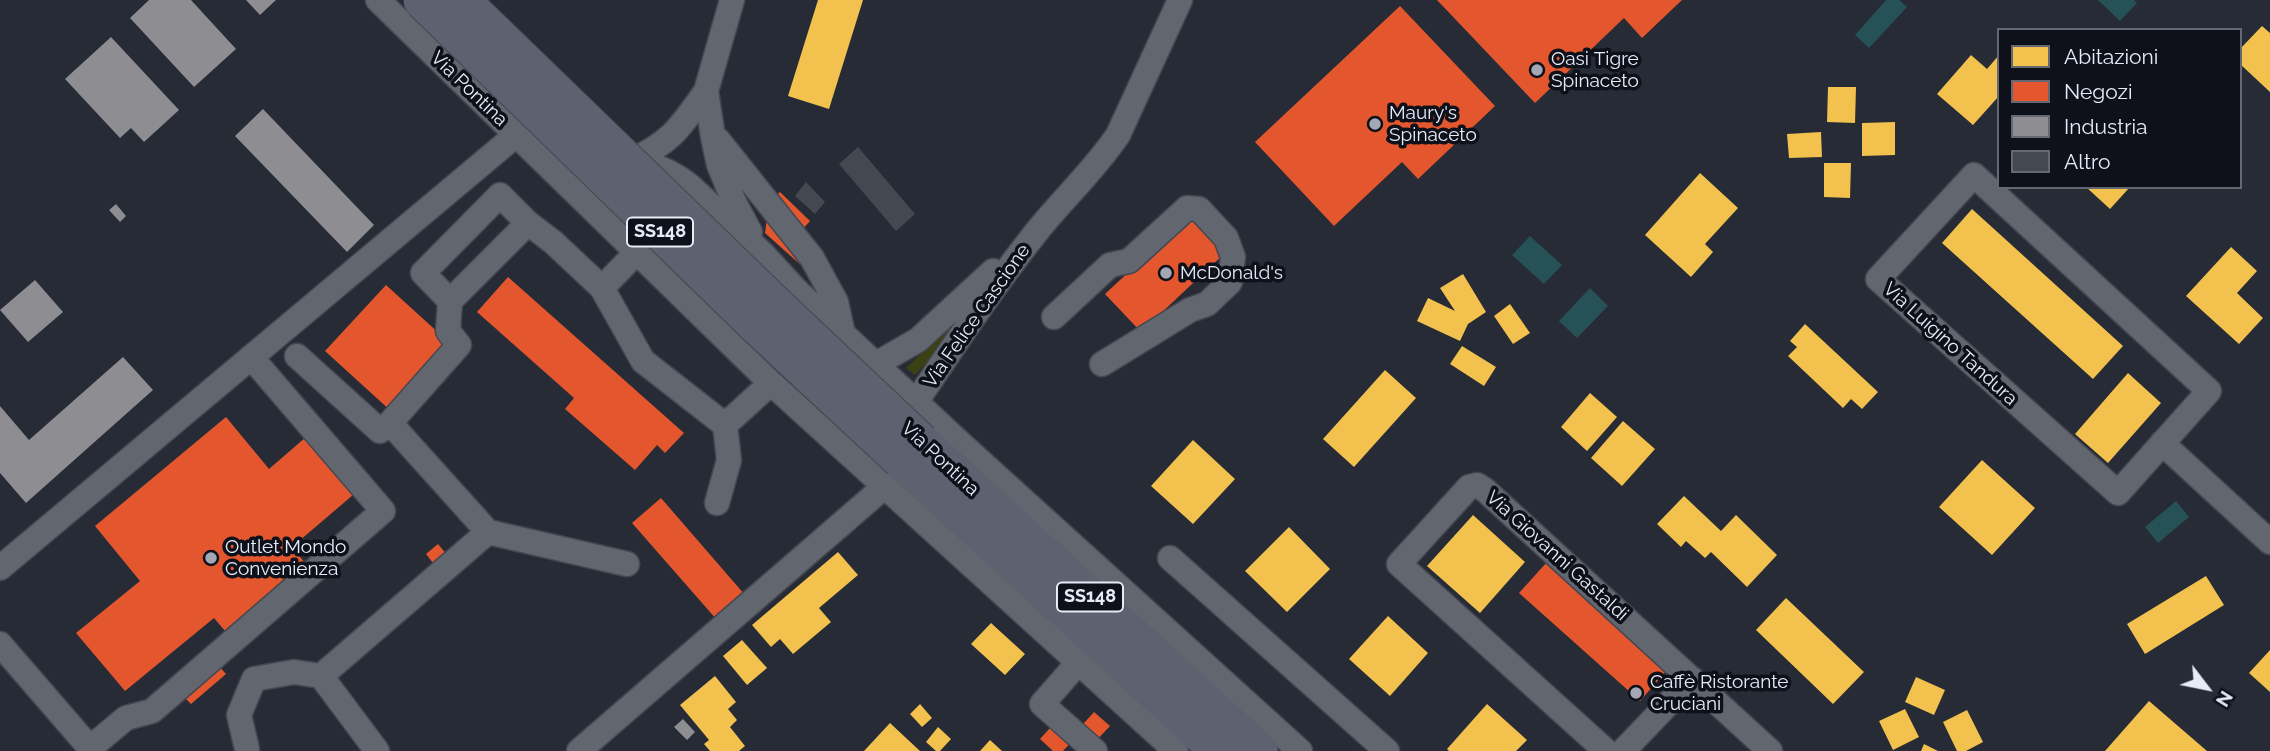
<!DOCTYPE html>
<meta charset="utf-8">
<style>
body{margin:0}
#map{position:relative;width:2270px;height:751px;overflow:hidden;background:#272b35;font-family:Raleway,sans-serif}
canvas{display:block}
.legend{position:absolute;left:1997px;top:28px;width:245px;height:161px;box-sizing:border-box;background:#0e111a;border:2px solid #646873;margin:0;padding:9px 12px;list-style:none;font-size:21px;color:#e6ebf8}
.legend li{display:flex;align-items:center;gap:14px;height:35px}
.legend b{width:35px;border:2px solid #646873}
.north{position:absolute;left:2172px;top:653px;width:70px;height:70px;-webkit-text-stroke:5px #0e111a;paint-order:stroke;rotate:122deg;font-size:19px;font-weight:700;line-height:28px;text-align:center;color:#e6ebf8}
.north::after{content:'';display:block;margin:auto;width:24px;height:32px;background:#e6ebf8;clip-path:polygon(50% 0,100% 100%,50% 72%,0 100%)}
</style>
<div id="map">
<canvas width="2270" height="751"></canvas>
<ul class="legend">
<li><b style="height:19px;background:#f2c14e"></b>Abitazioni</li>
<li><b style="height:19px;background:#e4572e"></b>Negozi</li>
<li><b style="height:19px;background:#8d8d92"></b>Industria</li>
<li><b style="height:19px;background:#444851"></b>Altro</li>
</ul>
<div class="north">N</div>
</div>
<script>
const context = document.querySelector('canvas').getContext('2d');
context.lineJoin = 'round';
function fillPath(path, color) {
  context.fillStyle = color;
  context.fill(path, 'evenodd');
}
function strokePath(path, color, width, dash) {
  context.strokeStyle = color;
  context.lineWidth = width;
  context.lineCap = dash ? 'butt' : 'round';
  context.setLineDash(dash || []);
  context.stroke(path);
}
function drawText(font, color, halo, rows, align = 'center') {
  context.font = font + ' Raleway,sans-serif';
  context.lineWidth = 7;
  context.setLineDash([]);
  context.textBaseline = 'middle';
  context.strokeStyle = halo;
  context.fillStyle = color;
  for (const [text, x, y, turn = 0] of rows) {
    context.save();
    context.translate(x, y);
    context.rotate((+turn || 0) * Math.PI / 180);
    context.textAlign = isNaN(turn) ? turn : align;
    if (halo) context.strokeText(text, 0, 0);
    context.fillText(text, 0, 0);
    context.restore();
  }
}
fillPath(new Path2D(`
 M 950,326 L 953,326 L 940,349 L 915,375 L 906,368 Z`), '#3b4112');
fillPath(new Path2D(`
 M 1886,0 L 1899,0 L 1907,7 L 1869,48 L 1855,35 Z
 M 2098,0 L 2134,0 L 2137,3 L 2120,21 Z
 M 1530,236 L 1562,265 L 1544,284 L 1512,255 Z
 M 1590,288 L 1608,306 L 1577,338 L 1559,321 Z
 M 2176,501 L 2189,517 L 2158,543 L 2145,527 Z`), '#265157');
fillPath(new Path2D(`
 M 818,0 L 863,0 L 829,109 L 788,96 Z
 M 2262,26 L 2270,33 L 2270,92 L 2240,64 L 2240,49 Z
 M 1971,55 L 1987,69 L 1999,55 L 1999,96 L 1973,125 L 1937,94 Z
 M 1828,87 L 1856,87 L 1855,123 L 1827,122 Z
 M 1895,122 L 1895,155 L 1862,156 L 1862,123 Z
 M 1821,132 L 1822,157 L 1789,158 L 1787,134 Z
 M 1824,163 L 1851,163 L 1850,198 L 1824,197 Z
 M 1700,173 L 1738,208 L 1705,244 L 1713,252 L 1691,277 L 1645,235 Z
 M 2086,187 L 2130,187 L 2110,209 Z
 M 1972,209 L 2123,346 L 2093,379 L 1942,243 Z
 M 2231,247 L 2257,271 L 2237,293 L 2263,318 L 2239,344 L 2186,296 Z
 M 1463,274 L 1486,312 L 1468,324 L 1460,341 L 1417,321 L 1428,298 L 1455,311 L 1440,288 Z
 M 1510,304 L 1530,333 L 1513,344 L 1494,316 Z
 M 1805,324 L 1878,392 L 1862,409 L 1851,399 L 1843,408 L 1788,356 L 1797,347 L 1790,341 Z
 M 1462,346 L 1496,367 L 1484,386 L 1450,364 Z
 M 1385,370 L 1416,398 L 1354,467 L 1323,439 Z
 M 2128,373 L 2161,403 L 2108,463 L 2075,434 Z
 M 1590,393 L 1617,417 L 1587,451 L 1561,427 Z
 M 1623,421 L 1655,449 L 1622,486 L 1591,458 Z
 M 1193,440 L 1235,479 L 1193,524 L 1151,486 Z
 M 1982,460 L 2035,508 L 1992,555 L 1939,507 Z
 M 1684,496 L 1721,531 L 1736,515 L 1777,555 L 1747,587 L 1711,552 L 1705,558 L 1686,541 L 1681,547 L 1657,524 Z
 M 1473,515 L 1525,562 L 1480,613 L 1427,566 Z
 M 1289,527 L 1330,569 L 1287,612 L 1245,571 Z
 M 838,552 L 858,575 L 819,608 L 831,622 L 793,654 L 780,639 L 771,647 L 752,625 Z
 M 2206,576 L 2224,605 L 2145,654 L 2127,624 Z
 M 1786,598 L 1864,672 L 1833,704 L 1756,630 Z
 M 1388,616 L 1428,653 L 1390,696 L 1349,659 Z
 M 991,623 L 1025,654 L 1005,675 L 971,644 Z
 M 742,640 L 767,668 L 747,685 L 723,656 Z
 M 2270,650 L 2270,692 L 2249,673 Z
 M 715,676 L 736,702 L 728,709 L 737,720 L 730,727 L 745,746 L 739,751 L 710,751 L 704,744 L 709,740 L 680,705 Z
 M 1916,677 L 1945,690 L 1934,715 L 1905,702 Z
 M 2149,701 L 2207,751 L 2105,751 Z
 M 920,704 L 932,718 L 922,727 L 910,714 Z
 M 1487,704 L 1527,740 L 1516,751 L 1449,751 L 1447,749 Z
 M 1905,709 L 1919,737 L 1893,750 L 1879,721 Z
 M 1967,710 L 1983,742 L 1966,751 L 1957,751 L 1943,722 Z
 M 890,723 L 920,751 L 864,751 Z
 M 938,727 L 951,739 L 940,751 L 936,751 L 926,742 Z
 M 990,740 L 1002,751 L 980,751 Z
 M 1924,744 L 1938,751 L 1921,751 Z`), '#f2c14e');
fillPath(new Path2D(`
 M 1437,0 L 1682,0 L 1642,38 L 1624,18 L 1535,103 Z
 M 1400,6 L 1495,106 L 1418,179 L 1402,162 L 1334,226 L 1255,142 Z
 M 780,192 L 810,221 L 802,230 L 821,248 L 803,267 L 765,233 L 769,202 Z
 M 1191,214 L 1226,252 L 1141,332 L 1105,294 Z
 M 508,277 L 684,433 L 665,453 L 657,445 L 635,470 L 565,409 L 574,398 L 477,312 Z
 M 386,285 L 453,346 L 392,412 L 325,351 Z
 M 226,417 L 269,469 L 306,437 L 353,495 L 292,547 L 309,568 L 231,638 L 214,618 L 125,691 L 76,633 L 140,581 L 95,526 Z
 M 661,498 L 745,595 L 717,620 L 632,523 Z
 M 438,544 L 448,556 L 436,567 L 426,554 Z
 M 1547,562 L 1667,670 L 1640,701 L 1519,593 Z
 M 216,663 L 226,674 L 191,704 L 181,694 Z
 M 1094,712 L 1110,726 L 1091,746 L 1077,736 L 1063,751 L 1053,751 L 1040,739 L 1059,718 L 1075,733 Z`), '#e4572e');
fillPath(new Path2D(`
 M 149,0 L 191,0 L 236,49 L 194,87 L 130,18 Z
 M 246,0 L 276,0 L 260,15 Z
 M 111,37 L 179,110 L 144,142 L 131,128 L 120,138 L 65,79 Z
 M 263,109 L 374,225 L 347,252 L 235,136 Z
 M 116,204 L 126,216 L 120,222 L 109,210 Z
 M 35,280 L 63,312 L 28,342 L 0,310 Z
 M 123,357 L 153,390 L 26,503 L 0,473 L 0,406 L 29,440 Z
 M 683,719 L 695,732 L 687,740 L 674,727 Z`), '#8d8d92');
fillPath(new Path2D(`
 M 858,147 L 915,214 L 896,231 L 839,164 Z
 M 806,182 L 825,202 L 815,214 L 795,196 Z`), '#444851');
const minor = new Path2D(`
 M 378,0 L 771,383 L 1176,751
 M 732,0 L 706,91 L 713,137 L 719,165 L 735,204 L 750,232
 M 718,140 L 812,258 L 836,302 L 843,334
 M 630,161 C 653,163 671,171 690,186 L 763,254 L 797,291 L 959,442 L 1300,751
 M 628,162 C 670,144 681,127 706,91
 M 1974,175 L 2209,391 L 2118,493 L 1878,279 Z
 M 636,253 L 602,288 L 643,361 L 725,425 L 771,383
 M 602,288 L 553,242 L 528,223 L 450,301 L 448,331 L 459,345 L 390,423 L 488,532 L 627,564
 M 450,301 L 423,273 L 500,195 L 528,223
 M 1054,317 L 1110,265 L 1129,261 L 1187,208 L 1199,209 L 1226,238 L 1233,257 L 1230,282 L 1207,304 L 1190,310 L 1102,364
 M 297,356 L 380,431 L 390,423
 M 876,364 L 918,340 L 993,271
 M 916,402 C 955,344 994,285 1038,230 C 1064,198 1095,169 1118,135 L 1180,0
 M 2162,443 L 2270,542
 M 717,503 L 729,460 L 725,425
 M 1170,558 L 1387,751
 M 0,568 L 516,135
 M 0,644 L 90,748 L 126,718 L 152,711 L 383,511 L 251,357
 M 1078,663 L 1042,704 L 1095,751
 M 247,749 L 239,715 L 254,679 L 294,672 L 321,676
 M 377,751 L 321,676 L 488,532
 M 579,751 L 884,487
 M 1606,751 L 1399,564 L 1469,487 L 1477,485 L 1485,490 L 1770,751
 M 1623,751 L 1692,679`);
const highway = new Path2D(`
 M 921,442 L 1259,751
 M 901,460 L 1219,751`);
strokePath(minor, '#444751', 27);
strokePath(highway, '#444751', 39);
strokePath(minor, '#62666e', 24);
strokePath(highway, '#5e6270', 37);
const highwayBridge = new Path2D(`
 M 422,0 L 757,326 L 901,460
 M 461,0 L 778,307 L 921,442`);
strokePath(highwayBridge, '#444751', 39, []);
strokePath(highwayBridge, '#5e6270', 37);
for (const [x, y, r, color] of [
 [1537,70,7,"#a3a8b4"],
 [1375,124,7,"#a3a8b4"],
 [1166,273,7,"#a3a8b4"],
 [211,558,7,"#a3a8b4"],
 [1636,693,7,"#a3a8b4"]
]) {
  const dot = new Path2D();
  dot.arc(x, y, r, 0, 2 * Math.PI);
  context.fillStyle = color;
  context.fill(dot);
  strokePath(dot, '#0e111a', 2.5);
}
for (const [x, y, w] of [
 [660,232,66],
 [1090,597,66]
]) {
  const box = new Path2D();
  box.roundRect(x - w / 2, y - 14.5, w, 29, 5);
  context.fillStyle = '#0e111a';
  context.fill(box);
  strokePath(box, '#e6ebf8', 2);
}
drawText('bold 18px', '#e6ebf8', null, [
 ["SS148",660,232],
 ["SS148",1090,597]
]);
drawText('19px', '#e6ebf8', '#0e111a', [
 ["Oasi Tigre",1551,59],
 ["Spinaceto",1551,81],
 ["Maury's",1389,113],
 ["Spinaceto",1389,135],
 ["McDonald's",1180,273],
 ["Outlet Mondo",225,547],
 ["Convenienza",225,569],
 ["Caffè Ristorante",1650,682],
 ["Cruciani",1650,704]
], 'left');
drawText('19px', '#e6ebf8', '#0e111a', [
 ["Via Pontina",469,89,44],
 ["Via Felice Cascione",977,316,-55],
 ["Via Luigino Tandura",1950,344,42],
 ["Via Pontina",940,459,43],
 ["Via Giovanni Gastaldi",1557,556,42]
]);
</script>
